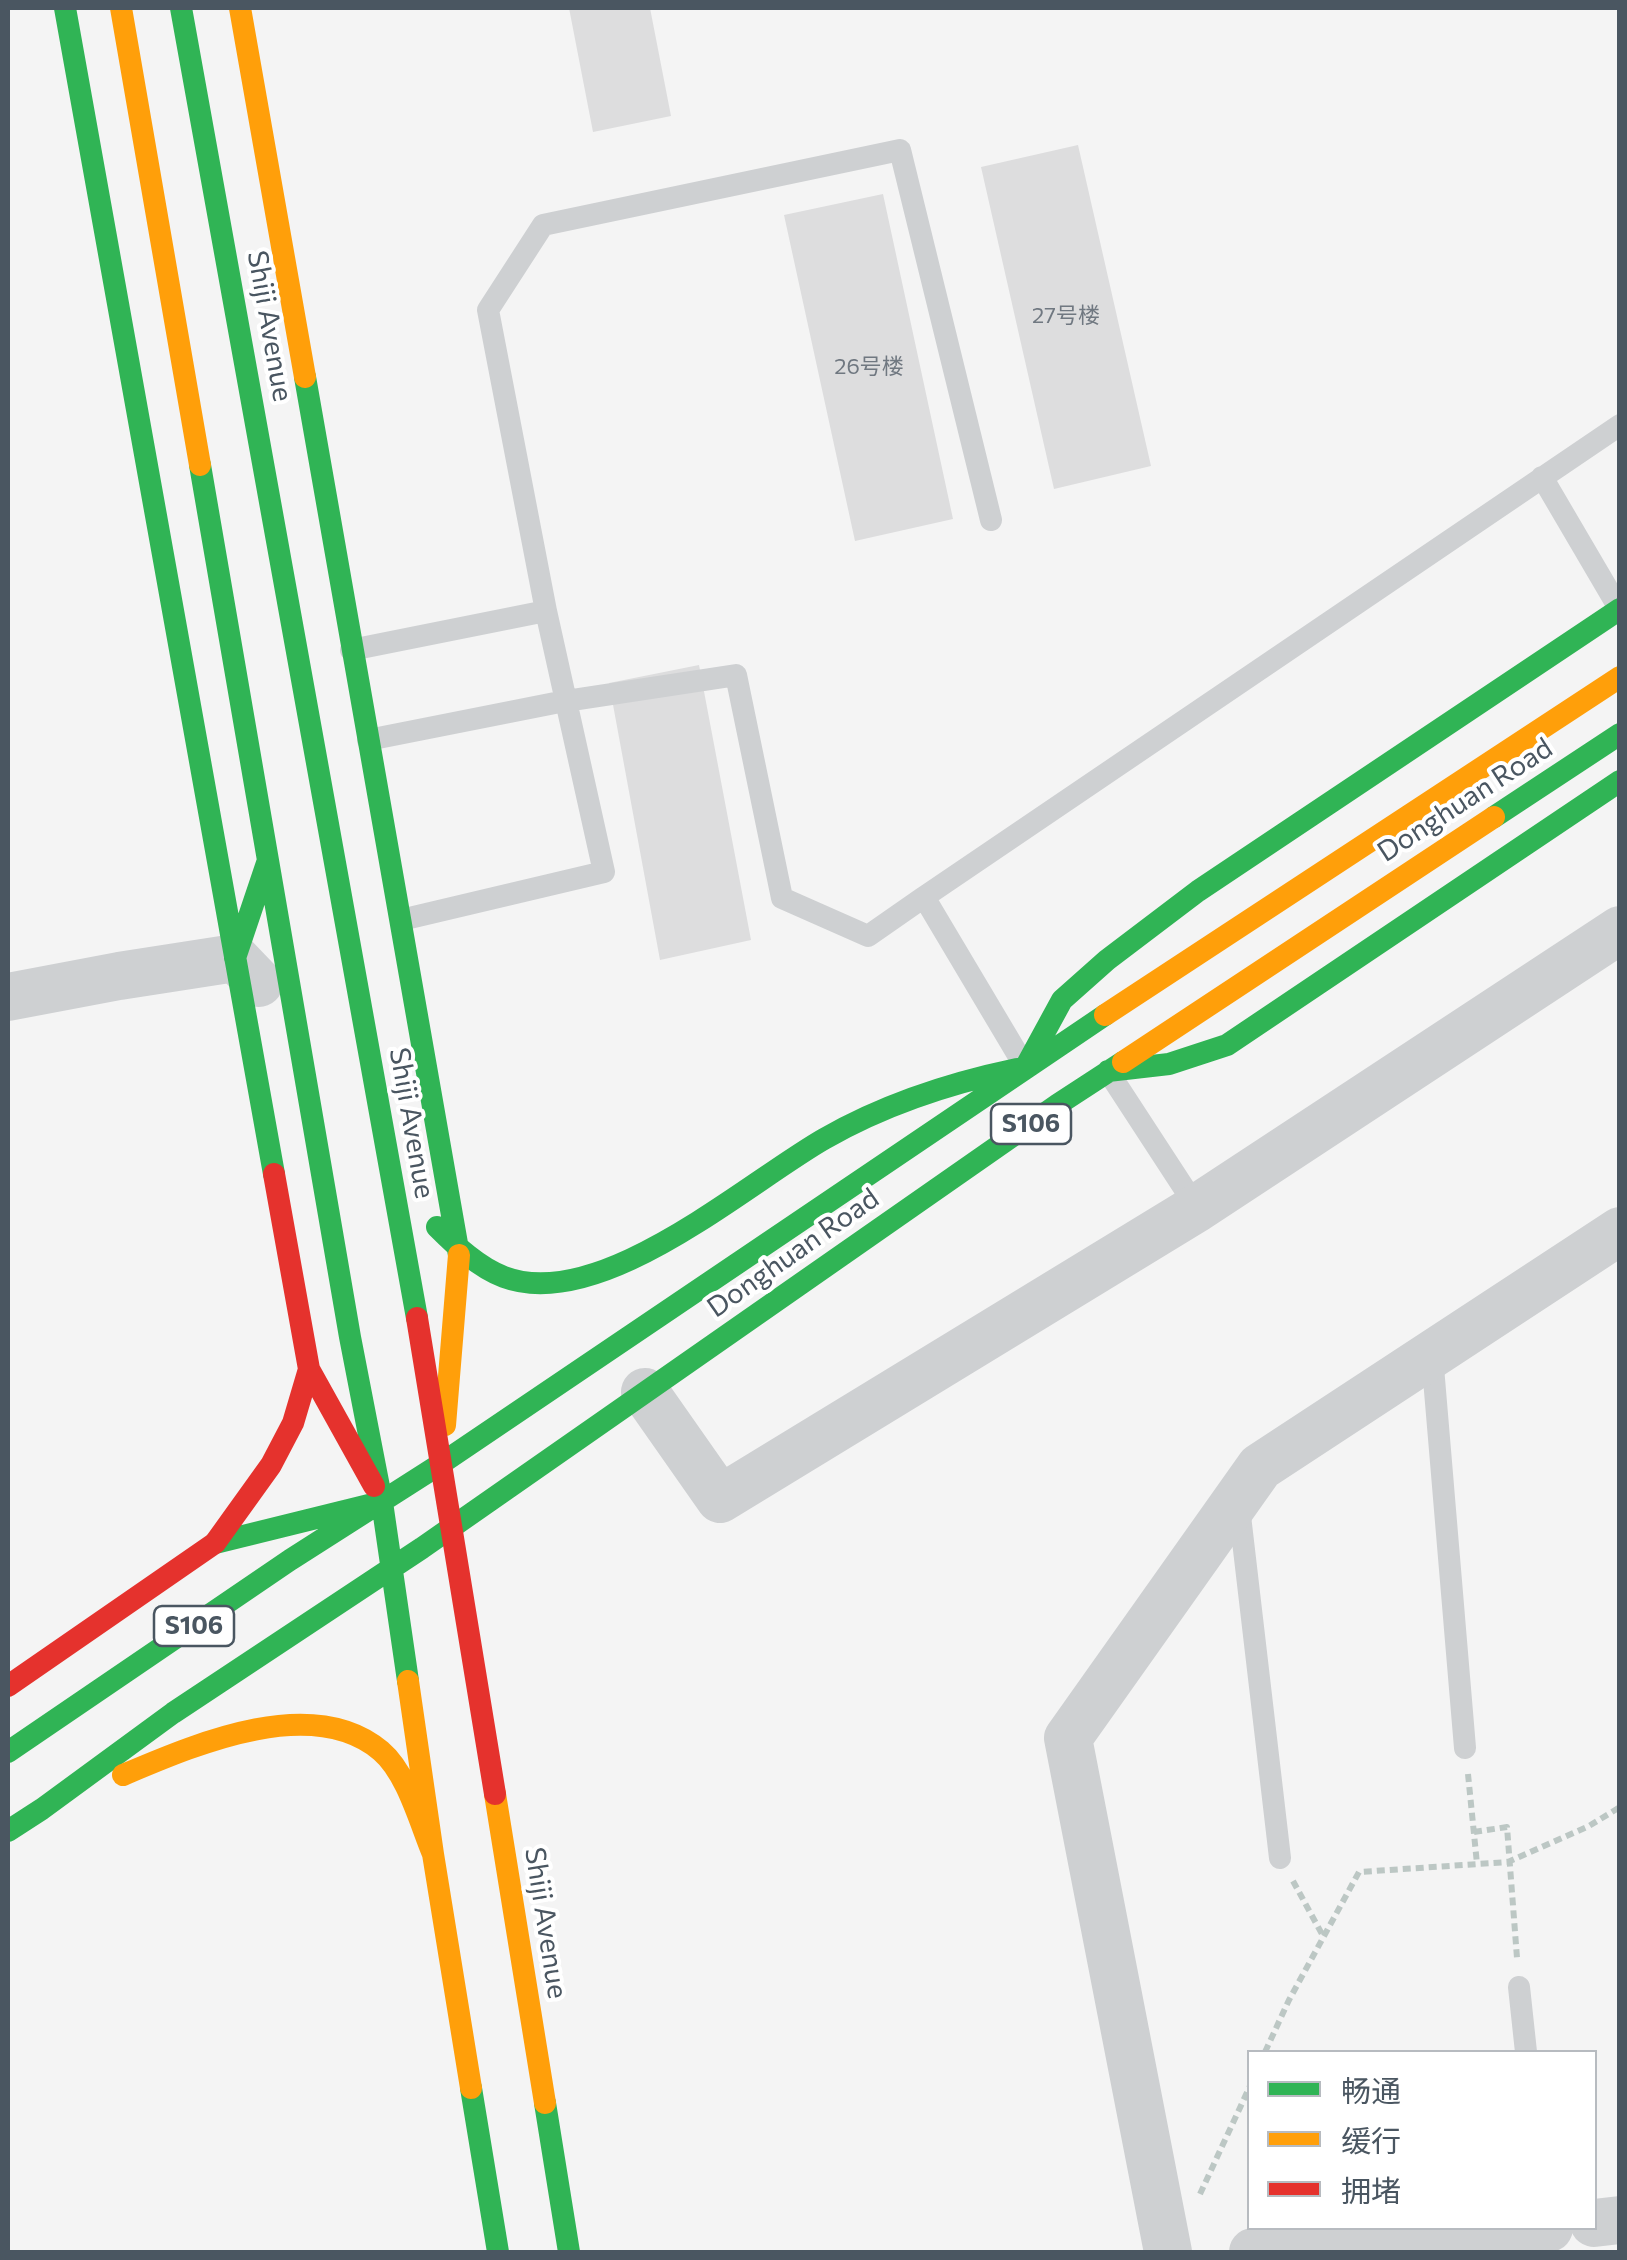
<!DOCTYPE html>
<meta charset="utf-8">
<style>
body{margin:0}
#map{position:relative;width:1627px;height:2260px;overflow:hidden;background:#f4f4f4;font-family:Commissioner,"Noto Sans SC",sans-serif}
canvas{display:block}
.frame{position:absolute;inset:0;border:10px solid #4a5661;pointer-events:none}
.legend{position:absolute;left:1247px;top:2050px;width:350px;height:180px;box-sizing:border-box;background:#fff;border:2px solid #b7bbc0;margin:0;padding:12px 18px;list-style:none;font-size:30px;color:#4a5661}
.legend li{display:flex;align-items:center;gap:20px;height:50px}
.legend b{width:50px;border:2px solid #b7bbc0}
</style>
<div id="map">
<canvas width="1627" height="2260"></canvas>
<div class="frame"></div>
<ul class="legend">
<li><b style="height:12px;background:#30b455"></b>畅通</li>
<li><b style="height:12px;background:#ff9f0a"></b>缓行</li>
<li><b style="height:12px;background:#e5322d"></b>拥堵</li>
</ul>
</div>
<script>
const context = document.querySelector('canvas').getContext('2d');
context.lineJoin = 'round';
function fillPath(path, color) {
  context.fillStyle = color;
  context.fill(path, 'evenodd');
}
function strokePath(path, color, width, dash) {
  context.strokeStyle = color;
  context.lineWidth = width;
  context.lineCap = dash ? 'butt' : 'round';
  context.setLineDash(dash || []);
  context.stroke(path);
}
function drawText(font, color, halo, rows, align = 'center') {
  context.font = font + ' Commissioner,"Noto Sans SC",sans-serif';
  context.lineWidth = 8;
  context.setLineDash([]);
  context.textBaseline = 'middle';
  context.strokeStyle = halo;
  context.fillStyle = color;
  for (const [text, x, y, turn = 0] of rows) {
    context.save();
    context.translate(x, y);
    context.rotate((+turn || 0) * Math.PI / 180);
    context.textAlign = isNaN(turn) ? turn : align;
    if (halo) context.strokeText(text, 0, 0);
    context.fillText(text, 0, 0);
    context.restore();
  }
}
fillPath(new Path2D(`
 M 569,8 L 650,8 L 671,116 L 593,132 Z
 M 1078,145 L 1151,466 L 1054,489 L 981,167 Z
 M 883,194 L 953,519 L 855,541 L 784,215 Z
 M 699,665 L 751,940 L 660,960 L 609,683 Z`), '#ddddde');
strokePath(new Path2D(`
 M 1468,1774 L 1477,1864
 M 1474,1832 L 1507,1827 L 1517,1958
 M 1293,1881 L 1323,1936
 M 1265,2052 L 1289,2000 L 1359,1872 L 1508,1862 L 1589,1826 L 1620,1807
 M 1200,2194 L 1250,2086`), '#bcc7c4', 6, [8, 5]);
strokePath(new Path2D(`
 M 1542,477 L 1620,610
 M 351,650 L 546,611 L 488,310 L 543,225 L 900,150 L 991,520
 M 368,740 L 565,701 L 736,675 L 782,898 L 868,936 L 924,897
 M 401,920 L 604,872 L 546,611
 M 1024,1065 L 924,897 L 1620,425
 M 1109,1073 L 1197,1208
 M 1432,1355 L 1465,1748
 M 1239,1507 L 1280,1858
 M 1519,1987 L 1526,2052`), '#ced0d2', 22);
strokePath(new Path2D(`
 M 8,997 L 119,976 L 235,958 L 259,983
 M 645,1392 L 720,1499 L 1197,1208 L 1620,930
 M 1594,2223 L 1620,2220
 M 1168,2252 L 1068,1738 L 1260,1467 L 1620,1231
 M 1253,2252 L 1420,2236 L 1549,2228`), '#ced0d2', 48);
strokePath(new Path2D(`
 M 65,8 L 274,1174
 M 181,8 L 417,1318
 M 305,377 L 459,1255
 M 200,465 L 350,1337 L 382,1502 L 408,1681
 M 1494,817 L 1620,734
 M 235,958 L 267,863
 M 1025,1068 L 1062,1000 L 1107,960 L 1198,891 L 1620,609
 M 1108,1071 L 1169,1064 L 1227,1045 L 1620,781
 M 437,1227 C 456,1246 478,1267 504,1277 C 600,1313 744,1185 824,1139 C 883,1105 950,1083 1017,1069
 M 215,1543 L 373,1504
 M 8,1752 L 290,1560 L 442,1463 L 1105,1015
 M 8,1831 L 42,1809 L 173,1713 L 422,1548 L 1057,1105 L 1123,1062
 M 471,2088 L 498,2252
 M 545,2103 L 569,2252`), '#30b455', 22);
strokePath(new Path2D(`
 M 121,8 L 200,465
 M 240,8 L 305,377
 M 1105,1015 L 1620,677
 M 1123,1062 L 1494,817
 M 445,1425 L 459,1255
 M 408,1681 L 433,1854 L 471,2088
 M 123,1775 C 194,1745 312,1693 381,1751 C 407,1773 420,1823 433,1854
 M 495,1794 L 545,2103`), '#ff9f0a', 22);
strokePath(new Path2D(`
 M 274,1174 L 309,1369 L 374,1486
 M 417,1318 L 495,1794
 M 8,1686 L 215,1543 L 271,1465 L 293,1423 L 309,1369`), '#e5322d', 22);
drawText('22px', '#707881', null, [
 ["27号楼",1066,316],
 ["26号楼",869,367]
]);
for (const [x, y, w] of [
 [1031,1124,80],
 [194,1626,80]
]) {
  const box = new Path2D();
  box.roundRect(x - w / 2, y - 20, w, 40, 8);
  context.fillStyle = '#fff';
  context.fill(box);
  strokePath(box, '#4a5661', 2.5);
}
drawText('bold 25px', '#4a5661', null, [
 ["S106",1031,1124],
 ["S106",194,1626]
]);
drawText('28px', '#4a5661', '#fff', [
 ["Shiji Avenue",270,326,80],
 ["Donghuan Road",1465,800,-33],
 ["Shiji Avenue",412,1123,80],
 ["Donghuan Road",793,1253,-35],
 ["Shiji Avenue",546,1923,81]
]);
</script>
